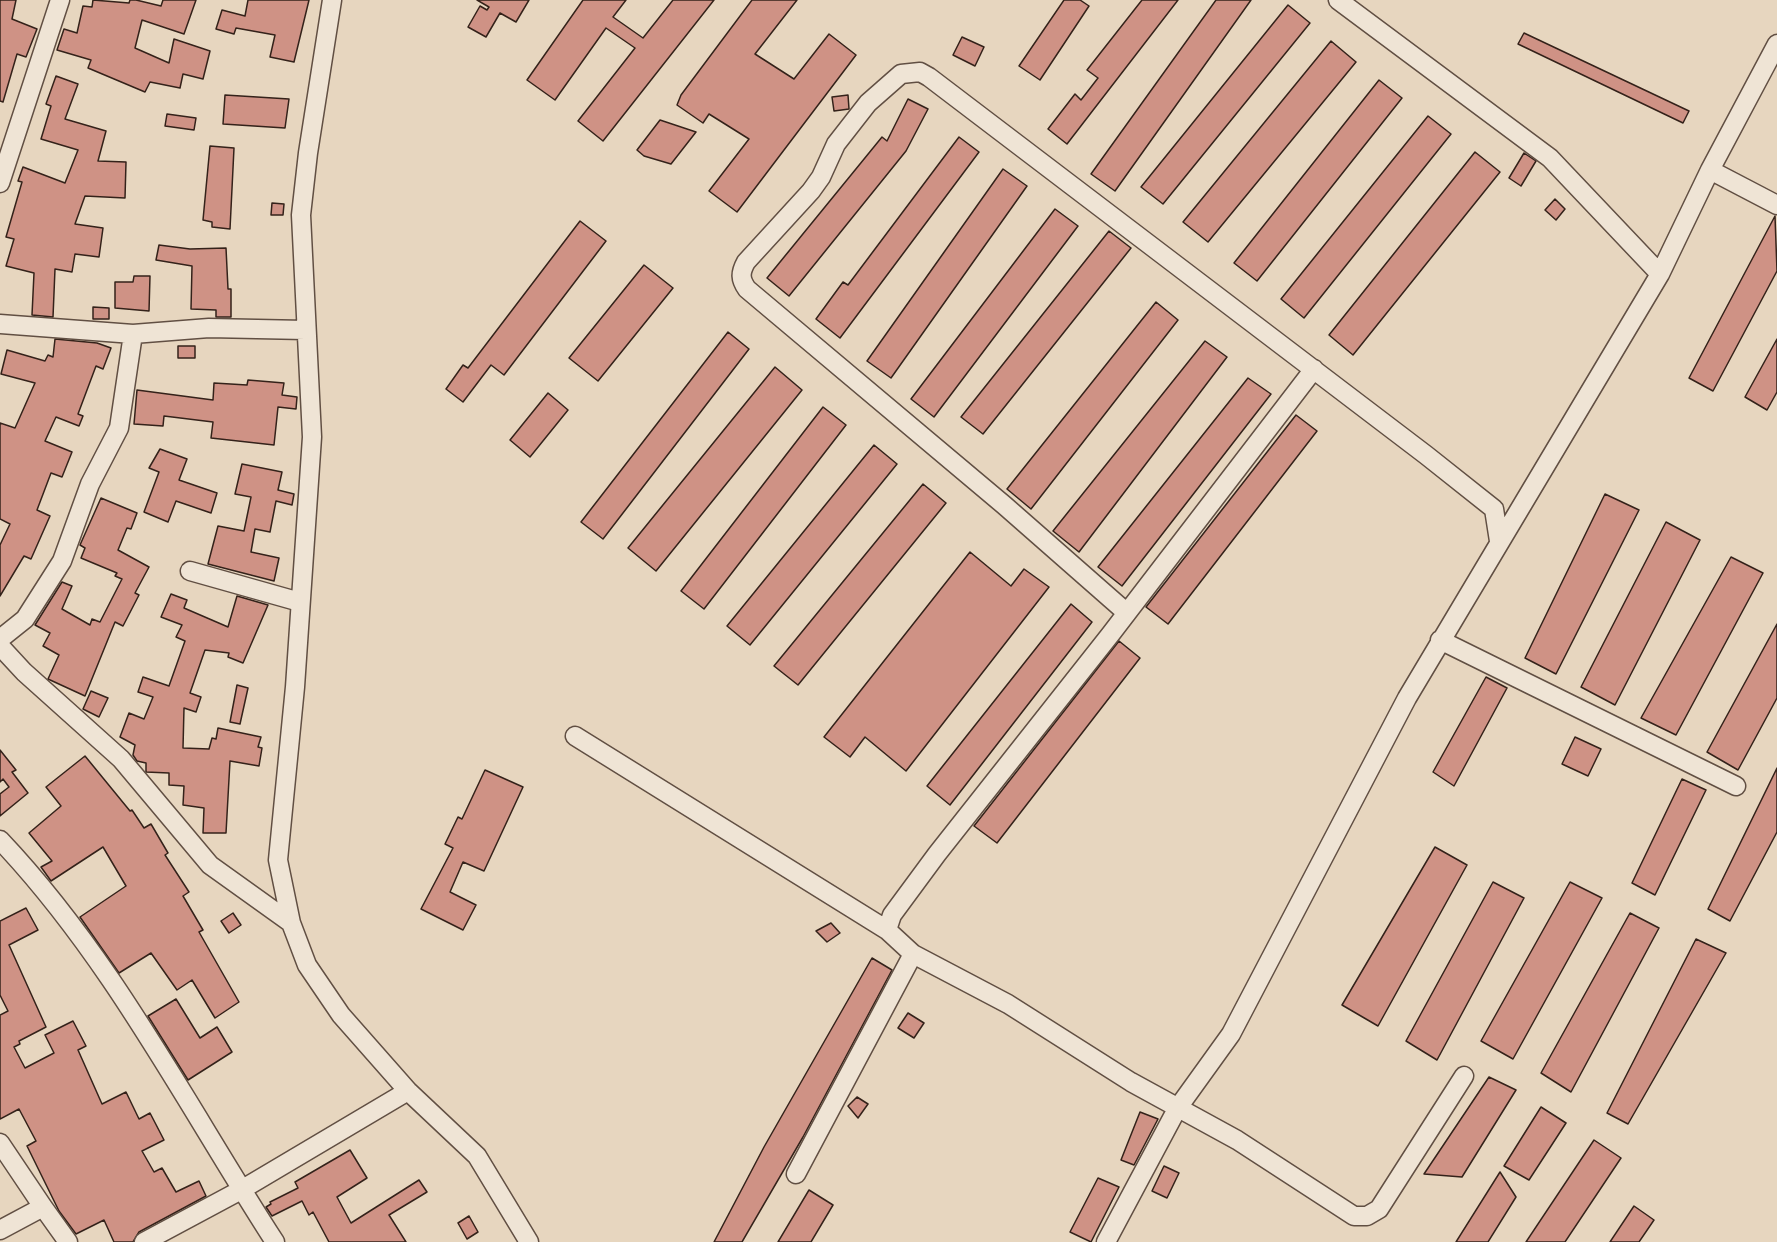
<!DOCTYPE html>
<style>
body{margin:0}
canvas{display:block;background:#e7d6bf}
</style>
<canvas width="1777" height="1242"></canvas>
<script>
const context = document.querySelector('canvas').getContext('2d');
context.lineJoin = 'round';
function fillPath(path, color) {
  context.fillStyle = color;
  context.fill(path, 'evenodd');
}
function strokePath(path, color, width, dash) {
  context.strokeStyle = color;
  context.lineWidth = width;
  context.lineCap = dash ? 'butt' : 'round';
  context.setLineDash(dash || []);
  context.stroke(path);
}
const building = new Path2D(`
 M 0,0 L 16,0 L 12,19 L 37,29 L 26,57 L 17,54 L 3,102 L 0,101 Z
 M 93,0 L 129,3 L 130,0 L 136,0 L 161,6 L 163,0 L 196,0 L 184,34 L 142,20 L 135,48 L 169,63 L 174,39 L 210,51 L 203,79 L 183,74 L 180,88 L 150,82 L 145,92 L 88,68 L 91,60 L 57,50 L 64,29 L 77,33 L 83,6 L 92,7 Z
 M 248,0 L 309,0 L 294,62 L 270,57 L 275,35 L 236,28 L 234,34 L 216,29 L 222,10 L 245,16 Z
 M 477,0 L 529,0 L 516,22 L 500,13 L 486,37 L 468,27 L 480,6 L 487,10 L 489,7 Z
 M 583,0 L 626,0 L 613,17 L 643,38 L 673,0 L 714,0 L 603,141 L 578,121 L 635,48 L 606,28 L 555,100 L 527,80 Z
 M 752,0 L 797,0 L 755,54 L 794,79 L 829,34 L 856,55 L 737,212 L 709,191 L 749,139 L 709,114 L 703,123 L 677,105 L 681,95 Z
 M 1064,0 L 1080,0 L 1089,6 L 1040,80 L 1019,66 Z
 M 1142,0 L 1178,0 L 1067,144 L 1048,129 L 1075,94 L 1081,100 L 1098,78 L 1087,70 Z
 M 1216,0 L 1251,0 L 1115,191 L 1091,174 Z
 M 1288,5 L 1310,23 L 1163,204 L 1141,187 Z
 M 1524,33 L 1689,111 L 1683,123 L 1518,44 Z
 M 962,37 L 984,47 L 975,66 L 953,55 Z
 M 1331,41 L 1356,62 L 1208,242 L 1183,222 Z
 M 56,76 L 78,84 L 65,119 L 106,131 L 98,161 L 126,162 L 125,198 L 85,196 L 75,224 L 103,228 L 99,257 L 75,254 L 72,272 L 55,269 L 53,317 L 32,315 L 34,273 L 6,266 L 14,239 L 6,237 L 22,182 L 18,181 L 23,167 L 65,183 L 78,150 L 41,139 L 51,106 L 46,104 Z
 M 1379,80 L 1402,98 L 1257,281 L 1234,263 Z
 M 225,95 L 289,99 L 285,128 L 223,124 Z
 M 848,95 L 849,109 L 834,111 L 832,97 Z
 M 908,99 L 928,109 L 906,151 L 789,296 L 767,278 L 882,137 L 887,141 Z
 M 167,114 L 196,118 L 194,130 L 165,126 Z
 M 1428,116 L 1451,134 L 1304,318 L 1281,299 Z
 M 660,120 L 696,132 L 671,164 L 644,156 L 637,150 Z
 M 959,137 L 979,152 L 840,338 L 816,319 L 843,282 L 848,285 Z
 M 210,146 L 234,148 L 230,229 L 212,227 L 212,222 L 203,220 Z
 M 1475,152 L 1500,172 L 1353,355 L 1329,335 Z
 M 1524,153 L 1536,161 L 1521,186 L 1509,178 Z
 M 1003,169 L 1027,186 L 891,378 L 867,361 Z
 M 1555,199 L 1565,209 L 1556,220 L 1545,210 Z
 M 272,203 L 284,204 L 283,215 L 271,215 Z
 M 1055,209 L 1078,226 L 934,417 L 911,399 Z
 M 1775,216 L 1777,271 L 1713,391 L 1689,378 Z
 M 580,221 L 606,241 L 504,375 L 491,365 L 463,402 L 446,389 L 463,365 L 468,368 Z
 M 1109,231 L 1131,248 L 983,434 L 961,417 Z
 M 159,245 L 190,249 L 226,248 L 228,289 L 231,289 L 231,317 L 216,317 L 216,310 L 191,309 L 192,266 L 156,260 Z
 M 644,265 L 673,288 L 598,381 L 569,358 Z
 M 134,276 L 150,276 L 149,311 L 115,308 L 115,282 L 133,282 Z
 M 1156,302 L 1178,320 L 1031,509 L 1007,489 Z
 M 93,307 L 109,308 L 109,319 L 93,319 Z
 M 728,332 L 749,349 L 603,539 L 581,522 Z
 M 55,339 L 97,343 L 111,348 L 103,369 L 96,366 L 78,414 L 83,416 L 79,426 L 56,417 L 45,441 L 72,452 L 62,477 L 51,473 L 37,510 L 50,516 L 31,559 L 24,556 L 0,596 L 0,545 L 10,524 L 0,519 L 0,423 L 15,428 L 35,383 L 1,374 L 7,350 L 45,361 L 48,355 L 53,357 Z
 M 1777,339 L 1777,392 L 1767,410 L 1745,397 Z
 M 1205,341 L 1227,357 L 1079,552 L 1053,531 Z
 M 178,346 L 195,346 L 195,358 L 178,358 Z
 M 775,367 L 802,390 L 656,571 L 628,548 Z
 M 1248,378 L 1271,394 L 1122,586 L 1098,567 Z
 M 248,380 L 284,383 L 282,395 L 297,397 L 296,409 L 278,407 L 274,445 L 211,438 L 213,422 L 164,416 L 163,426 L 134,424 L 137,390 L 213,400 L 214,383 L 247,385 Z
 M 548,393 L 568,410 L 530,457 L 510,440 Z
 M 823,407 L 846,425 L 704,609 L 681,591 Z
 M 1296,415 L 1317,431 L 1168,624 L 1146,607 Z
 M 874,445 L 897,464 L 750,645 L 727,626 Z
 M 160,449 L 187,459 L 179,480 L 217,493 L 211,513 L 176,501 L 168,522 L 144,512 L 159,472 L 149,468 Z
 M 242,464 L 282,472 L 278,490 L 294,494 L 292,505 L 276,501 L 270,532 L 255,529 L 251,552 L 279,558 L 274,581 L 208,564 L 218,526 L 244,531 L 251,497 L 235,494 Z
 M 923,484 L 946,503 L 798,685 L 774,666 Z
 M 1605,494 L 1639,510 L 1556,674 L 1525,658 Z
 M 101,498 L 137,513 L 131,529 L 127,528 L 118,550 L 149,567 L 135,593 L 139,595 L 123,626 L 115,622 L 85,696 L 48,679 L 59,655 L 43,646 L 50,633 L 35,625 L 62,582 L 72,586 L 62,609 L 90,625 L 92,619 L 100,622 L 122,579 L 115,576 L 117,573 L 81,558 L 85,548 L 80,545 Z
 M 1666,522 L 1700,540 L 1615,705 L 1581,687 Z
 M 970,552 L 1011,586 L 1024,569 L 1049,587 L 906,771 L 865,737 L 850,757 L 824,737 Z
 M 1731,557 L 1763,573 L 1676,735 L 1641,718 Z
 M 171,594 L 187,600 L 184,608 L 228,627 L 237,596 L 268,605 L 243,663 L 228,657 L 229,653 L 205,650 L 190,693 L 201,697 L 196,712 L 184,708 L 183,748 L 209,749 L 212,738 L 216,739 L 218,728 L 261,737 L 258,747 L 262,748 L 259,766 L 230,761 L 226,833 L 203,833 L 204,808 L 183,805 L 184,786 L 169,785 L 169,773 L 146,772 L 146,763 L 137,761 L 133,755 L 135,745 L 120,737 L 129,713 L 144,719 L 153,697 L 138,692 L 143,677 L 169,686 L 185,641 L 176,637 L 182,625 L 161,617 Z
 M 1071,604 L 1092,622 L 950,805 L 927,786 Z
 M 1777,624 L 1777,698 L 1738,770 L 1707,752 Z
 M 1119,641 L 1140,658 L 997,843 L 974,826 Z
 M 1486,677 L 1507,688 L 1454,786 L 1433,772 Z
 M 237,685 L 248,688 L 240,724 L 230,722 Z
 M 91,691 L 108,698 L 99,717 L 83,709 Z
 M 1575,737 L 1601,749 L 1588,776 L 1562,764 Z
 M 0,750 L 16,770 L 12,772 L 28,793 L 0,816 L 0,794 L 9,787 L 3,779 L 0,782 Z
 M 85,756 L 130,811 L 132,810 L 144,828 L 151,824 L 168,853 L 165,855 L 189,892 L 183,896 L 203,930 L 199,932 L 239,1002 L 215,1018 L 192,980 L 177,990 L 151,953 L 119,973 L 80,917 L 126,886 L 103,847 L 51,881 L 41,867 L 52,861 L 29,833 L 61,806 L 46,787 Z
 M 1777,768 L 1777,832 L 1730,921 L 1708,909 Z
 M 485,770 L 523,787 L 484,871 L 463,862 L 450,892 L 476,905 L 463,930 L 421,909 L 453,848 L 445,844 L 458,817 L 462,819 Z
 M 1682,779 L 1706,790 L 1655,895 L 1632,883 Z
 M 1435,847 L 1467,865 L 1378,1026 L 1342,1005 Z
 M 1493,882 L 1524,898 L 1437,1060 L 1406,1041 Z
 M 1570,882 L 1602,898 L 1513,1059 L 1481,1041 Z
 M 26,908 L 38,930 L 9,945 L 46,1027 L 19,1041 L 20,1044 L 14,1047 L 25,1068 L 54,1053 L 45,1035 L 73,1021 L 86,1046 L 78,1050 L 102,1104 L 126,1092 L 139,1119 L 150,1113 L 164,1140 L 142,1151 L 154,1172 L 162,1168 L 176,1192 L 199,1181 L 206,1196 L 139,1232 L 133,1242 L 114,1242 L 104,1220 L 76,1234 L 59,1211 L 27,1146 L 36,1141 L 19,1109 L 0,1119 L 0,1015 L 8,1011 L 0,995 L 0,921 Z
 M 233,913 L 241,925 L 229,933 L 221,921 Z
 M 1630,913 L 1659,928 L 1571,1092 L 1541,1073 Z
 M 831,923 L 840,933 L 827,942 L 816,931 Z
 M 1696,939 L 1726,953 L 1628,1124 L 1607,1113 Z
 M 872,958 L 892,970 L 803,1137 L 742,1242 L 714,1242 L 764,1147 Z
 M 176,999 L 200,1038 L 217,1027 L 232,1052 L 188,1080 L 148,1016 Z
 M 908,1013 L 924,1023 L 914,1038 L 898,1028 Z
 M 1489,1077 L 1516,1090 L 1462,1177 L 1424,1174 Z
 M 857,1097 L 868,1104 L 858,1118 L 848,1106 Z
 M 1541,1107 L 1566,1123 L 1529,1180 L 1504,1166 Z
 M 1140,1112 L 1158,1119 L 1134,1165 L 1121,1160 Z
 M 1594,1140 L 1621,1158 L 1565,1242 L 1526,1242 Z
 M 350,1150 L 367,1178 L 337,1197 L 351,1223 L 419,1180 L 427,1192 L 389,1215 L 406,1242 L 329,1242 L 313,1212 L 309,1215 L 302,1201 L 272,1216 L 266,1207 L 271,1204 L 270,1202 L 298,1188 L 295,1182 Z
 M 1164,1166 L 1179,1173 L 1167,1198 L 1152,1191 Z
 M 1500,1172 L 1516,1197 L 1488,1242 L 1456,1242 Z
 M 1098,1178 L 1119,1187 L 1091,1242 L 1070,1232 Z
 M 809,1190 L 833,1205 L 811,1242 L 778,1242 Z
 M 1634,1206 L 1654,1220 L 1639,1242 L 1610,1242 Z
 M 469,1216 L 478,1232 L 467,1239 L 458,1223 Z`);
fillPath(building, '#cf9285');
strokePath(building, '#34221a', 1.5);
const minor = new Path2D(`
 M 332,0 L 308,153 L 301,215 L 312,437 L 295,687 L 278,860 L 291,923 L 307,965 L 341,1015 L 408,1091 L 477,1156 L 529,1242
 M 1338,0 L 1550,158 L 1660,274
 M 1710,170 L 1777,205
 M 0,183 L 60,0
 M 0,324 L 133,334 L 209,328 L 305,330
 M 1314,369 L 1110,635 L 937,854 L 892,915 L 887,930 L 913,954 L 1008,1004 L 1131,1082 L 1237,1140 L 1354,1216 L 1367,1216 L 1379,1209 L 1464,1076
 M 190,571 L 300,602
 M 1127,613 L 1004,505 L 747,289 C 740,279 740,273 746,262 L 811,191 L 821,177 L 836,144 L 868,103 L 901,74 L 920,72 L 929,77 L 1426,455 L 1494,509 L 1499,541
 M 0,639 L 25,619 L 62,561 L 90,484 L 119,428 L 133,334
 M 1440,640 L 1736,786
 M 0,646 L 24,672 L 121,759 L 210,865 L 291,923
 M 575,736 L 887,930
 M 0,840 C 112,958 187,1106 275,1242
 M 0,1143 L 43,1207
 M 796,1174 L 913,954
 M 0,1230 L 43,1207 L 68,1242
 M 144,1242 L 241,1190 L 408,1091
 M 1106,1242 L 1177,1109 L 1231,1034 L 1407,698 L 1660,274 L 1710,170 L 1777,44`);
strokePath(minor, '#614f43', 21);
strokePath(minor, '#efe4d5', 18);
</script>
